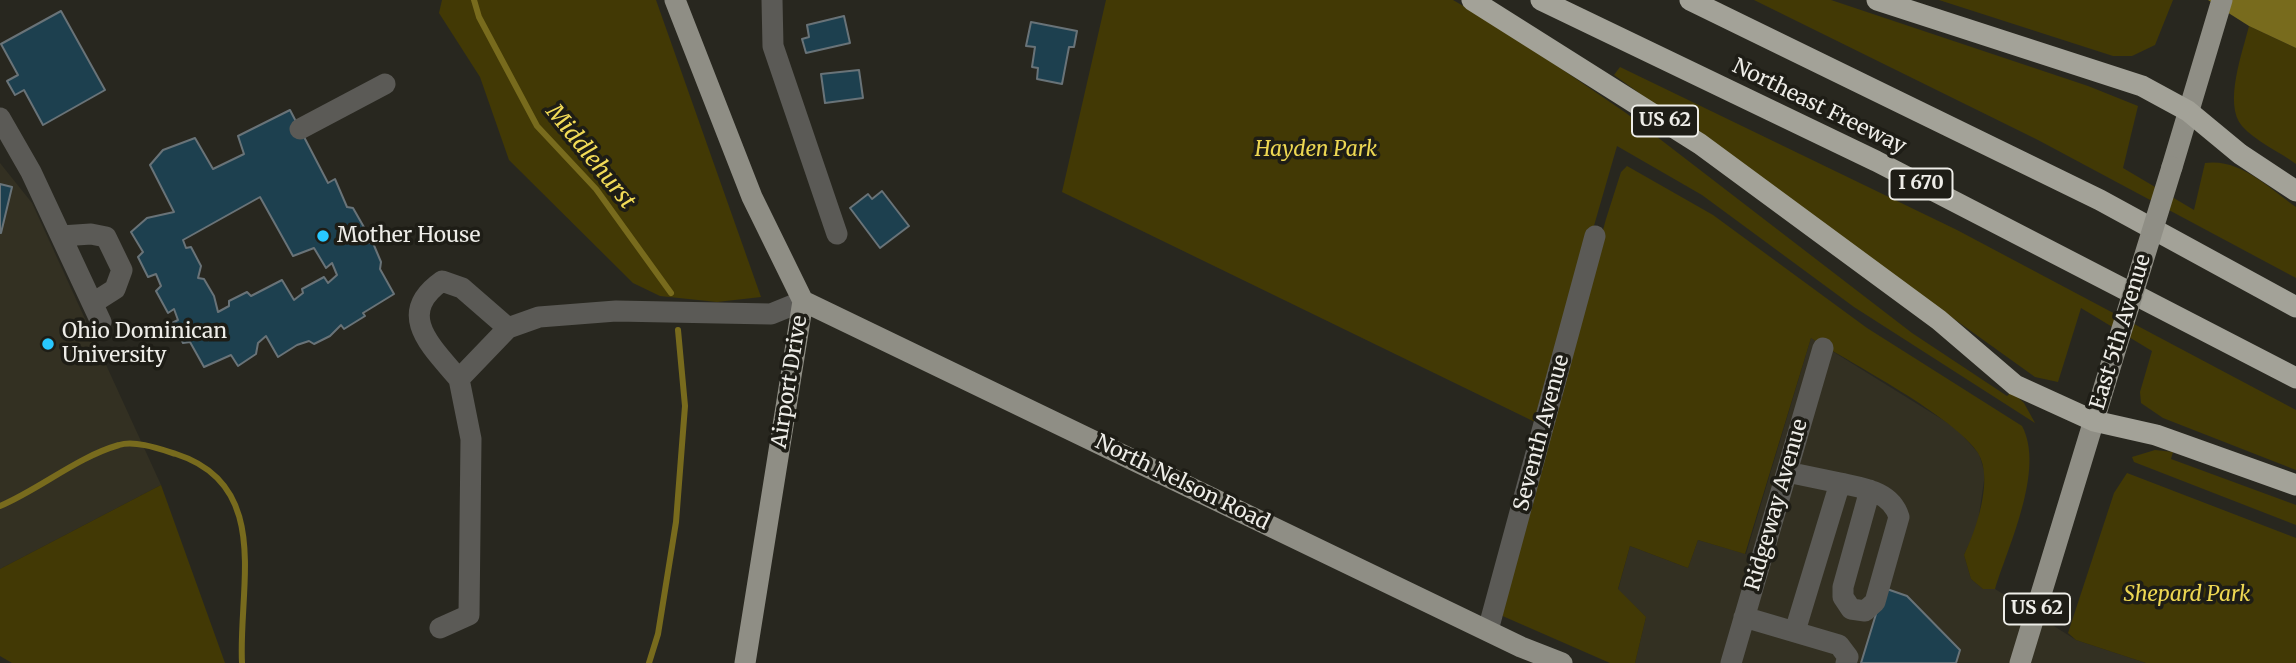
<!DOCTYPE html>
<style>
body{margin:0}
canvas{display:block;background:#28271f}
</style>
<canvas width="2296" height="663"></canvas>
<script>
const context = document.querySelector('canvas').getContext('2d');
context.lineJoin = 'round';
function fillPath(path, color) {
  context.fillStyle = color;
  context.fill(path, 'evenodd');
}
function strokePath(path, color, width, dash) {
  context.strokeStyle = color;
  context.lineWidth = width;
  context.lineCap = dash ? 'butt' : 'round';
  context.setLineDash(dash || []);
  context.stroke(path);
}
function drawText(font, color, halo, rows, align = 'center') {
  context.font = font + ' Merriweather,serif';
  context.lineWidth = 7;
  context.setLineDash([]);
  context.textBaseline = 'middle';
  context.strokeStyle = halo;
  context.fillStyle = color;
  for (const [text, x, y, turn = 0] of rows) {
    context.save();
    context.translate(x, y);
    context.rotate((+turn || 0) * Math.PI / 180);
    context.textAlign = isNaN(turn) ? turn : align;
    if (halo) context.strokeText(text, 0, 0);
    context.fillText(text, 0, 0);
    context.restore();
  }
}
fillPath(new Path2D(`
 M 0,163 L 32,203 L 161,485 L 0,569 Z
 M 1811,338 L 1956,428 L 1979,454 L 1985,474 L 1977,528 L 1964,555 L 1971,579 L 1983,589 L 1995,589 L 2076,640 L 2146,663 L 1635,663 L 1646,617 L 1618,590 L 1630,546 L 1688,568 L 1698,540 L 1746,554 Z`), '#333022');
fillPath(new Path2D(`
 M 442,0 L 656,0 L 761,297 L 717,302 L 660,296 L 633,283 L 509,160 L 480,77 L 439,13 Z
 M 1106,0 L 1453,0 L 1503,29 L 1626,113 L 1912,333 L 2007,396 L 2012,392 L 2024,403 L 2035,423 L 1854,307 L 1702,195 L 1617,146 L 1537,423 L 1062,192 Z
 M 1754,0 L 1831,0 L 2088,86 L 2138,106 L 2123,168 L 2194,210 L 2205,163 C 2240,158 2269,188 2296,207 L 2296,278 L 2038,140 Z
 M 1939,0 L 2173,0 L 2155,45 L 2132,56 L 2113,56 Z
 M 2249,26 L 2296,48 L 2296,164 C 2280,152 2255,141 2242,126 C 2223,104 2243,51 2249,26 Z
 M 1620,67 L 1957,230 L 2296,410 L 2296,470 L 2163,418 L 2141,403 L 2140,392 L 2152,351 L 2081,308 L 2058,382 L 2035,377 L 1614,75 Z
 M 1627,166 L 1713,215 L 1867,328 L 2022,426 C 2045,469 2009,544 1995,589 L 1983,589 L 1971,579 L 1964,555 C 1976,530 1994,479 1978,453 C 1955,417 1851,363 1811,338 L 1745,554 L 1698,540 L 1688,568 L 1630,546 L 1618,589 L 1646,617 L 1635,663 L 1610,663 L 1498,614 L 1606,219 L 1621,172 Z
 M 2155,450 L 2173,452 L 2171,459 L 2296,505 L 2296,525 L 2134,462 L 2132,457 Z
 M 2127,473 L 2296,538 L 2296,663 L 2146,663 L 2076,640 L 2068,633 L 2114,493 Z
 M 161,485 L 225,663 L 12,663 L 0,656 L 0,569 Z`), '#423905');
fillPath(new Path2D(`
 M 2208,0 L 2296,0 L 2296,48 L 2249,26 Z`), '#786b1d');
strokePath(new Path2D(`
 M 474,0 L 479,17 L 537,126 L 596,189 L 671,293
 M 0,506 C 40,489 77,457 119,445 C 135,440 160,449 176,454 C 273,485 238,588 242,663
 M 649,663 L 658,634 L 676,522 L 685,406 L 678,330`), '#786b1d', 6);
const building = new Path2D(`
 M 61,11 L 105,90 L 43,125 L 24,90 L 15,95 L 7,81 L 18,75 L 1,44 Z
 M 844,16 L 850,43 L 806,53 L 802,39 L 809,37 L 807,25 Z
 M 1031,22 L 1077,31 L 1074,47 L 1069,47 L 1062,84 L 1037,79 L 1038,68 L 1032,67 L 1035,47 L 1026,46 Z
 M 859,70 L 863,98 L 825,103 L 821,74 Z
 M 290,110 L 328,183 L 335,179 L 347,207 L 353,208 L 365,229 L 361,232 L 366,243 L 373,243 L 381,262 L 380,269 L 394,294 L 363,313 L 365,316 L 344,329 L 341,325 L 330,336 L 314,344 L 309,341 L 297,345 L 278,357 L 266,336 L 258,343 L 256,354 L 238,366 L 231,355 L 204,367 L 190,342 L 183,343 L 172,323 L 178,320 L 174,309 L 168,313 L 156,291 L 161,286 L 156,274 L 148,277 L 138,257 L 143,252 L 131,232 L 147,218 L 174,212 L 150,165 L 163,150 L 195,138 L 213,169 L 244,154 L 238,136 ZM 260,197 L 293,256 L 314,248 L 326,268 L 332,263 L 337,275 L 328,283 L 324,277 L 302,289 L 303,293 L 294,300 L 282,280 L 251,296 L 247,292 L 229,301 L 229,306 L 218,312 L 214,296 L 204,279 L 198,278 L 201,266 L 191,247 L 186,248 L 183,240 Z
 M 0,184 L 12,187 L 1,233 L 0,233 Z
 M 882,191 L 909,226 L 880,248 L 850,208 L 868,194 L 872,199 Z
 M 1884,588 L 1907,596 L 1960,650 L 1956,663 L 1861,663 Z`);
fillPath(building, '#1d404f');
strokePath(building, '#697378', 2);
strokePath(new Path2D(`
 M 772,0 L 773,46 L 837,234
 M 0,118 L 31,172 L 101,322
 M 300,129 L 385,84
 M 61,236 L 91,234 L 106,237 L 122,270 L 115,289 L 93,303
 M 459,379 C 431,346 395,314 442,281 L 462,288 L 508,328
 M 1787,472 L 1840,483 L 1795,631
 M 1840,483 C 1863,488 1891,491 1899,517 L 1875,602 L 1865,611 L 1851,609 L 1843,597 L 1843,587 L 1870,490
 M 1744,617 L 1839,645 L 1848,657 L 1846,663
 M 440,628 L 469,615 L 471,439 L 459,379 L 508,328 L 539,317 L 616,311 L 771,314 L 803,301
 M 1488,630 L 1595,236
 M 1731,663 L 1823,348`), '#5b5a56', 21);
strokePath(new Path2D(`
 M 675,0 L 752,197 L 803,301 L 745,663
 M 2172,167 L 2222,0
 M 803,301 L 1521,647 L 1562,663
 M 2020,663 L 2109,371`), '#8f8e85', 21);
strokePath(new Path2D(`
 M 1472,0 L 1700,144 L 1939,320 L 2015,385 L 2094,421 L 2156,435 L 2296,485
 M 1541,0 L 1876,161 L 2296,378
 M 1690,0 L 2100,200 L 2296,307
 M 1877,0 L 2142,86 L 2188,111 L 2240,154 L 2296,191`), '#a3a298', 21);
strokePath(new Path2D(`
 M 2109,371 L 2172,167`), '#8f8e85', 21);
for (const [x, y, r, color] of [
 [323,236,7,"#28c8ff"],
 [48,344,7,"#28c8ff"]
]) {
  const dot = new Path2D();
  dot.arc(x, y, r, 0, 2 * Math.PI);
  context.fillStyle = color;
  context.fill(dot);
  strokePath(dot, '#1e1d16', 2.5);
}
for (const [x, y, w] of [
 [1665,121,66],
 [1921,184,63],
 [2037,609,66]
]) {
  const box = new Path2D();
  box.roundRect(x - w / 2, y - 15.5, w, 31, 5);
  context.fillStyle = '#1e1d16';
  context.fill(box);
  strokePath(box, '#eeede8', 2);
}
drawText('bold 19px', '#eeede8', null, [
 ["US 62",1665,121],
 ["I 670",1921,184],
 ["US 62",2037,609]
]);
drawText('21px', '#eeede8', '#1e1d16', [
 ["Northeast Freeway",1819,107,26],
 ["East 5th Avenue",2121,332,-73],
 ["Airport Drive",790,382,-81],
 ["Seventh Avenue",1542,433,-75],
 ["North Nelson Road",1182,483,26],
 ["Ridgeway Avenue",1777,505,-74]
]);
drawText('italic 21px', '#edd752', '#1e1d16', [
 ["Hayden Park",1316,150],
 ["Shepard Park",2187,595]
]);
drawText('21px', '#eeede8', '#1e1d16', [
 ["Mother House",337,236],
 ["Ohio Dominican",62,332],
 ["University",62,356]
], 'left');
drawText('italic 23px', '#f2db57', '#1e1d16', [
 ["Middlehurst",590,157,51]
]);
</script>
